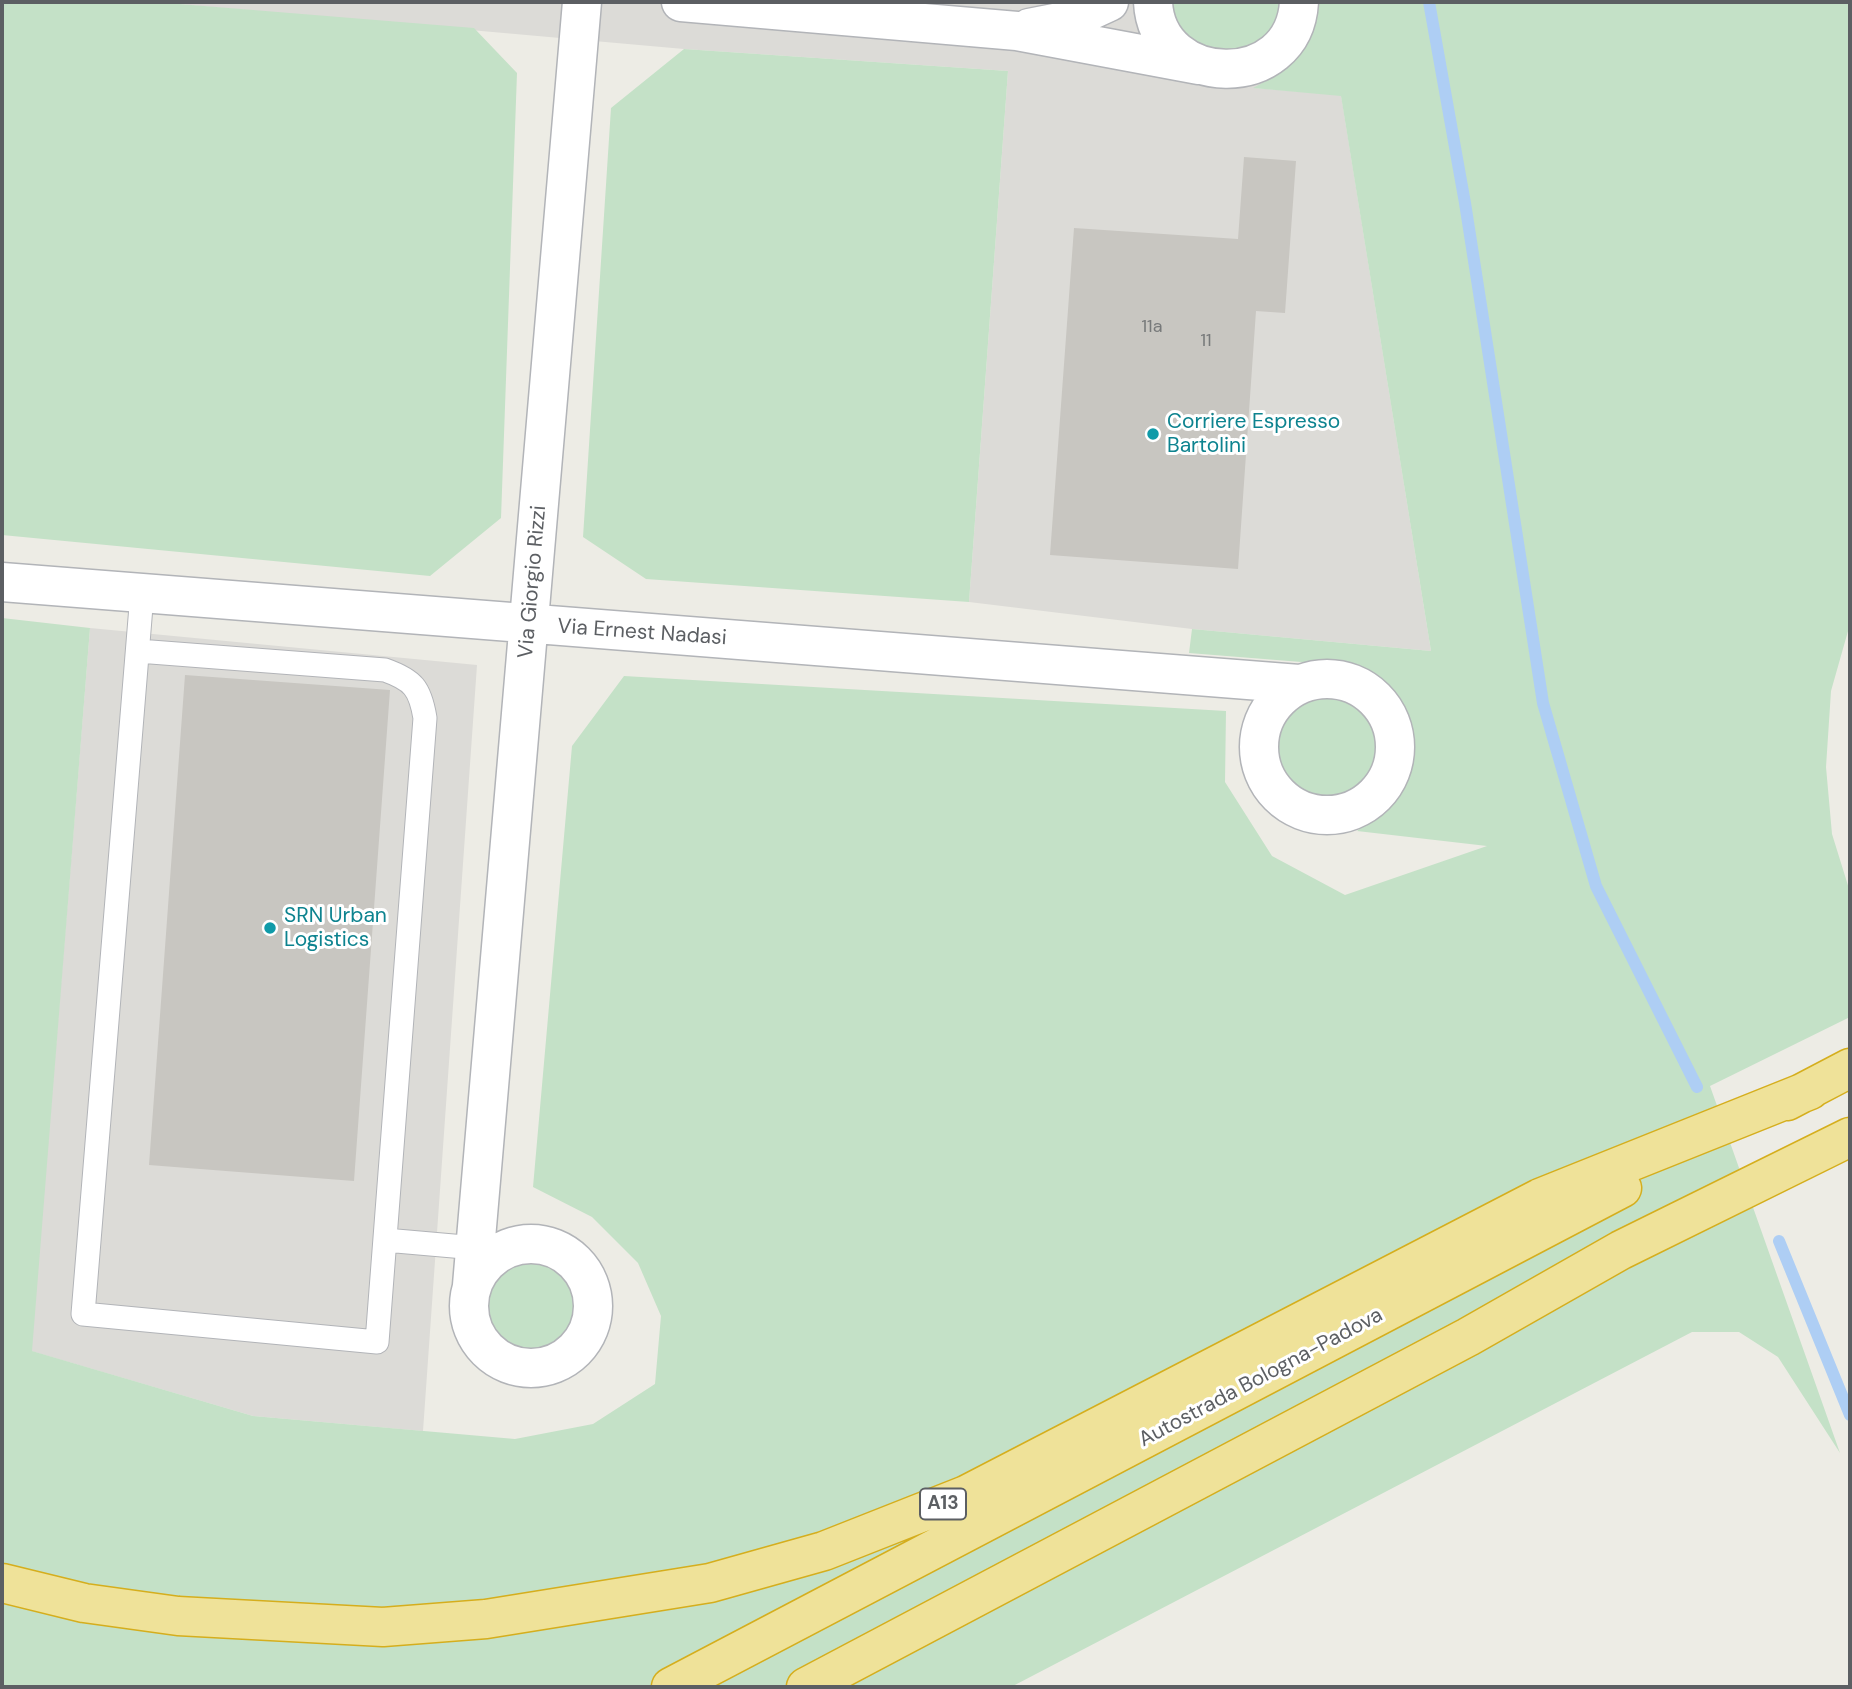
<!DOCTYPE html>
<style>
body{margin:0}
#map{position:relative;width:1852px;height:1689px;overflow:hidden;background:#edece5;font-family:"DM Sans",sans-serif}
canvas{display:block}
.frame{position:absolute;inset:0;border:4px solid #5c5f63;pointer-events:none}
</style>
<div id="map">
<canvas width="1852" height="1689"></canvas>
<div class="frame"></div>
</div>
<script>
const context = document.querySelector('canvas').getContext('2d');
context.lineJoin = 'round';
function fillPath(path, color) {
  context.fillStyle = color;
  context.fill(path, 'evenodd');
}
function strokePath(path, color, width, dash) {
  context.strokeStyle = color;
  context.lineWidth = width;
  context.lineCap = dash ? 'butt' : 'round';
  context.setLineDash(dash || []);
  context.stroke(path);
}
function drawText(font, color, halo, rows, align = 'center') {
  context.font = font + ' "DM Sans",sans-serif';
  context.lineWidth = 6;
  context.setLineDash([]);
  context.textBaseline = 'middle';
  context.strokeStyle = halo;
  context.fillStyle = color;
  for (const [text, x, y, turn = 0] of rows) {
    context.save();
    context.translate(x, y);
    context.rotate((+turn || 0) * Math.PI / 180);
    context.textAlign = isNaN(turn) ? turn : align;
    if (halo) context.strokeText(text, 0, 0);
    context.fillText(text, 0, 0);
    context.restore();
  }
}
fillPath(new Path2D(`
 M 155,2 L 1310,2 L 1297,51 L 1276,76 L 1255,88 L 1341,95 L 1431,651 L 1192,629 L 969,602 L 1008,71 L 684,49 Z
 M 90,628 L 477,665 L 423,1431 L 253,1416 L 31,1351 Z`), '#dcdbd7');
fillPath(new Path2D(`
 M 2,2 L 155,2 L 474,28 L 517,73 L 501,518 L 430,576 L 2,535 Z
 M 1165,2 L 1287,2 L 1286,14 L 1245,56 L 1187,45 Z
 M 1310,2 L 1850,2 L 1850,624 L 1831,691 L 1826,767 L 1832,834 L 1850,892 L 1850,1017 L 1710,1086 L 1840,1453 L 1778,1357 L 1739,1332 L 1692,1332 L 1011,1687 L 2,1687 L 2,618 L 90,628 L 32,1351 L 253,1416 L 515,1439 L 593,1424 L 655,1384 L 661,1316 L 638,1263 L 592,1217 L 533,1187 L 572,746 L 624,676 L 1226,711 L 1225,782 L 1272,856 L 1345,895 L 1487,846 L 1357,831 L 1388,807 L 1409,777 L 1414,751 L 1408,723 L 1389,693 L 1339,665 L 1189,653 L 1192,629 L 1431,651 L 1341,96 L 1253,88 C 1296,67 1299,45 1310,2 Z
 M 684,49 L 1008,71 L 969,602 L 646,579 L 583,537 L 611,108 Z
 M1270 747a57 57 0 1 1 114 0a57 57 0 1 1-114 0Z
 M475 1311a56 56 0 1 1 112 0a56 56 0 1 1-112 0Z`), '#c4e1c7');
strokePath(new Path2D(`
 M 1429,2 L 1465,203 L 1543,703 L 1596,886 L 1697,1087
 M 1779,1241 L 1850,1415`), '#aecef4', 12);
fillPath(new Path2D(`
 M 1244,157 L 1296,161 L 1285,313 L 1256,311 L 1238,569 L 1050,555 L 1074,228 L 1238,239 Z
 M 185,675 L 390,690 L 354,1181 L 149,1165 Z`), '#c8c6c1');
const service = new Path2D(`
 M 138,651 L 385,670 C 413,680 420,688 425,718 L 377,1342 L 83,1314 L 142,594
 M 385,1240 L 476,1248`);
const minor = new Path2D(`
 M 681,2 L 1017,31 L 1199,65
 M 1153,2 C 1157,89 1294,93 1299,2
 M 1029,28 L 1070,20 L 1109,2
 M 2,582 L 1299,684
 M1259 747a68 68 0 1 1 136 0a68 68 0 1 1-136 0Z
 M469 1306a62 62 0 1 1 124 0a62 62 0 1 1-124 0Z
 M 472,1285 L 582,2`);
const motorway = new Path2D(`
 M 1787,1101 L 1850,1068
 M 2,1583 L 84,1603 L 178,1616 L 383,1627 L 486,1619 L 710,1583 L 824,1551 L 966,1495 L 1540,1198 L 1810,1090
 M 671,1687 L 1622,1188
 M 806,1687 L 1468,1337 L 1621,1250 L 1850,1137`);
strokePath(service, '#b2b4b8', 25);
strokePath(minor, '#b2b4b8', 41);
strokePath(motorway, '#d5ae1d', 41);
strokePath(service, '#fff', 23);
strokePath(minor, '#fff', 38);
strokePath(motorway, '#efe299', 38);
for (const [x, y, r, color] of [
 [1153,434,7,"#0f9aa8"],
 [270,928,7,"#0f9aa8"]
]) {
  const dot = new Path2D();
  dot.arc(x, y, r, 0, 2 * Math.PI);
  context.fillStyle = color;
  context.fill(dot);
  strokePath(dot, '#fff', 2.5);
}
drawText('18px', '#77797a', null, [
 ["11a",1152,327],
 ["11",1206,341]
]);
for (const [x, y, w] of [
 [943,1504,46]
]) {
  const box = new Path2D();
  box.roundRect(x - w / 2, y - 15.5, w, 31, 5);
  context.fillStyle = '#fff';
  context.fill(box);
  strokePath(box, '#5c5f63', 2);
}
drawText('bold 19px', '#5c5f63', null, [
 ["A13",943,1504]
]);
drawText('21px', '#0d838f', '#fff', [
 ["Corriere Espresso",1167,422],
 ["Bartolini",1167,446],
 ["SRN Urban",284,916],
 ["Logistics",284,940]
], 'left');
drawText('21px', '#5c5f63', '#fff', [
 ["Via Giorgio Rizzi",533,582,-85],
 ["Via Ernest Nadasi",642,633,4],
 ["Autostrada Bologna-Padova",1261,1378,-28]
]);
</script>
